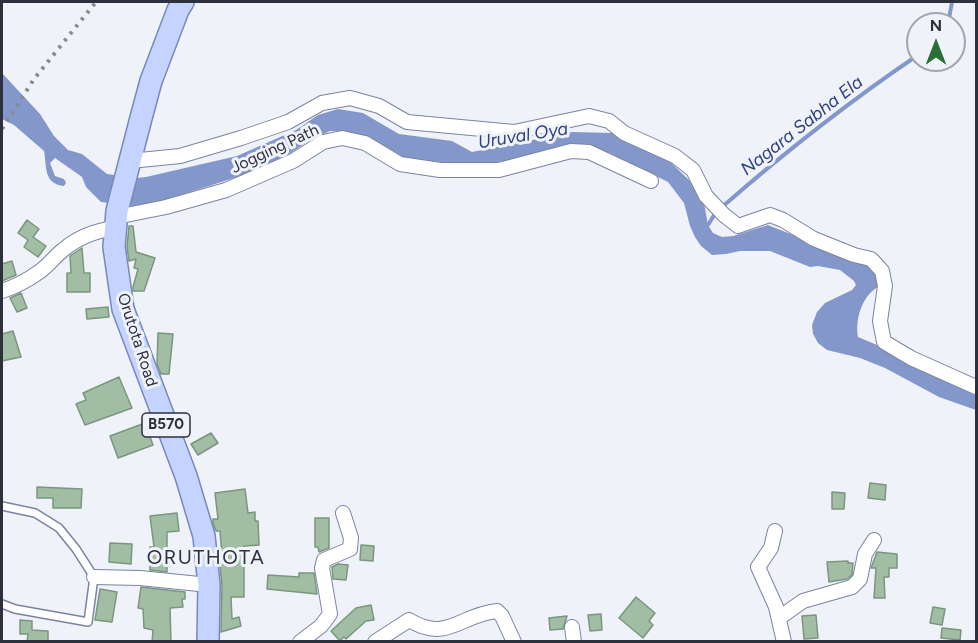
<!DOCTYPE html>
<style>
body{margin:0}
#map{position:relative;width:978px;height:643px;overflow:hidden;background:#eff2f9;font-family:Figtree,sans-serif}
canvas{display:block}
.frame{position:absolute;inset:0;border:3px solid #2d313e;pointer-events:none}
.north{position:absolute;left:906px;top:12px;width:60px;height:60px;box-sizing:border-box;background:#eff2f9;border:2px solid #a1a5ae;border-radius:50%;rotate:0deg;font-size:16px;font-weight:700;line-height:24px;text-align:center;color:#2d313e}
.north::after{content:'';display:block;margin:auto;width:21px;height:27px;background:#2c6e38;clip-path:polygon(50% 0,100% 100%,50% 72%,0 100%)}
</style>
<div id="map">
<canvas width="978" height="643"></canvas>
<div class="frame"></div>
<div class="north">N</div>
</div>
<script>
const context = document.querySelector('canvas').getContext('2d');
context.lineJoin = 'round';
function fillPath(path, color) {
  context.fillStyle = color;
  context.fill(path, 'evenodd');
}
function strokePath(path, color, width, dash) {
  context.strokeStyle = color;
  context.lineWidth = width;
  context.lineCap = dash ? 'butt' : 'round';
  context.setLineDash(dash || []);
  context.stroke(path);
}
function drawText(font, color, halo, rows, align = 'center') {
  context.font = font + ' Figtree,sans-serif';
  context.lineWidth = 6;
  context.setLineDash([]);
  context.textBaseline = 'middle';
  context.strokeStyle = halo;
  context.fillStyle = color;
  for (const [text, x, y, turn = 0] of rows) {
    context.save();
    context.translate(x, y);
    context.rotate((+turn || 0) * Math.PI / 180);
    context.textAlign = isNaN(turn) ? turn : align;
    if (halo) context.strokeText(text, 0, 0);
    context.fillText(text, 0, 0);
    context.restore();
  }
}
fillPath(new Path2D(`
 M 2,73 L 40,114 L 54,136 L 68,150 L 82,154 L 107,174 L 137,178 L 146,177 L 237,156 L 296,130 L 318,115 L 338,109 L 363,113 L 399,134 L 452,141 L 472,152 L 572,132 L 612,133 L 667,159 L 689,180 L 704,203 L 708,225 L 713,233 L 722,237 L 733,236 L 768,225 L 865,264 L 878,272 L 878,287 C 862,296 855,319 858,337 L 896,353 L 921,370 L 976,393 L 976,410 L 939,397 L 885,368 L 860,358 L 827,350 L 818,343 L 813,334 L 812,325 L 817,312 L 825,303 L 852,290 L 856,285 L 854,281 L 840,270 L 818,266 L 810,267 L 770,251 L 740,251 L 726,254 L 712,255 L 701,246 L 695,237 L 690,226 L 684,203 L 668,182 L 610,153 L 592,148 L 574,146 L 504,161 L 475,165 L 407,159 L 397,156 L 367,137 L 343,131 L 330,131 L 310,140 L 283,158 L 250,173 L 155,203 L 142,207 L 101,202 L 86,187 L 82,177 L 55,158 L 50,163 L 55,176 L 64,179 L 66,183 L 64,186 C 43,184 47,166 44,151 L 14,125 L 2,119 Z`), '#8497ca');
strokePath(new Path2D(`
 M 948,24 L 952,2
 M 722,207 C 784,153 850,101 918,55
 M 708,225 L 716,212`), '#8497ca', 4);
const building = new Path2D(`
 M 27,220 L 39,229 L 33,237 L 46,246 L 38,257 L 24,247 L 28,240 L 18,233 Z
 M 129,226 L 133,226 L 136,252 L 155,258 L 144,291 L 133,291 L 133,287 L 138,269 L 134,268 L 136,259 L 129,261 L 127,247 Z
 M 82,248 L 84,273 L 90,273 L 90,292 L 67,292 L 67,273 L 71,273 L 70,256 Z
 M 12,261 L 16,275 L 2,281 L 2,264 Z
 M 21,293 L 27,308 L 17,312 L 10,298 Z
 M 108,307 L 109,317 L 87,319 L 86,309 Z
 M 13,331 L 21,357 L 2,361 L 2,334 Z
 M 158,333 L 173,334 L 169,374 L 161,374 L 157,364 Z
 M 119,377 L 132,408 L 85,425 L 76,404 L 86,400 L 83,393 Z
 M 145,423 L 153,445 L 118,458 L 110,436 Z
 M 211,433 L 218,443 L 198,455 L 191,444 Z
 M 870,483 L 886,485 L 885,500 L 868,498 Z
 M 37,487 L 82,489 L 81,508 L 53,508 L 53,498 L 37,498 Z
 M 245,489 L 248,513 L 255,512 L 255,521 L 258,521 L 259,545 L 244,546 L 244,597 L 231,597 L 232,619 L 239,617 L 241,626 L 221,632 L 222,585 L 219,556 L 222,556 L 220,531 L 216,531 L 213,523 L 213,519 L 218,519 L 215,493 Z
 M 832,492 L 845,493 L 844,509 L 832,509 Z
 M 177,513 L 179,531 L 167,532 L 167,572 L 150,570 L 150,547 L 154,547 L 150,516 Z
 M 315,518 L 329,518 L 329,548 L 319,552 L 318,547 L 315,547 Z
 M 110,543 L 132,544 L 131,564 L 109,562 Z
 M 361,545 L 374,546 L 373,561 L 360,560 Z
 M 877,552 L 897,554 L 897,568 L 889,568 L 889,577 L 884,577 L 885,598 L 874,598 L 876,568 L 871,568 Z
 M 848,561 L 848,563 L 853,563 L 852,575 L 847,579 L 829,582 L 827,562 Z
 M 338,564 L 348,565 L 346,580 L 333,579 L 332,567 Z
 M 299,573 L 314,573 L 317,594 L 267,589 L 268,575 L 299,577 Z
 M 141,587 L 185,592 L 185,599 L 182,599 L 183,607 L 170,608 L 171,642 L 152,642 L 153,630 L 144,628 L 143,609 L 138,608 Z
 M 100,589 L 117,592 L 112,622 L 95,620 Z
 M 636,597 L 655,613 L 649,621 L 653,625 L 643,638 L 619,618 Z
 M 371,605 L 374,620 L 366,621 L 346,639 L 344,637 L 340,641 L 331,631 L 356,608 Z
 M 933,607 L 945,609 L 942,625 L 930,623 Z
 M 601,614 L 602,630 L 590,631 L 588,615 Z
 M 816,615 L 818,638 L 804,639 L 802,616 Z
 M 567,616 L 563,629 L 550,630 L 549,618 Z
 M 20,620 L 32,621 L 32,630 L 48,631 L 48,642 L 27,642 L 28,634 L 20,634 Z
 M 942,628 L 961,630 L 960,640 L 941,638 Z`);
fillPath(building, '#a1bda3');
strokePath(building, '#7b967e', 1.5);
const lane = new Path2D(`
 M 2,506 L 35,513 L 59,528 L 76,549 L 94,577 L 88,622 L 15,609 L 2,604`);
const street = new Path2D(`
 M 130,161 L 180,156 L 241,138 L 288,122 L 322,103 L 350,98 L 379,106 L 407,122 L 514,132 L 589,116 L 609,121 L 624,133 L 675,156 L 693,170 L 706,196 L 724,215 L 738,226 L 770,215 L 783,220 L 814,239 L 854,255 L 871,259 L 882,271 L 885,286 L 880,321 L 884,342 L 911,358 L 976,387
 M 116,217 L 166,207 L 226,190 L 293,161 L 323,142 L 342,138 L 365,143 L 400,164 L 440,170 L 499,170 L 571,151 L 589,152 L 651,181
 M 2,291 C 14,287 28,280 39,272 C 48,266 55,256 63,250 C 78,237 95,231 114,228
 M 775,531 L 771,548 L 758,567 L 776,607 L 784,642
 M 94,577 L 140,578 L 209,585
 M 779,618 L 803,601 L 852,587 L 860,579 L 865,554 L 874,540
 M 572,627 L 574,642
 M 300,642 L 321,626 L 330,614 L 322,568 L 324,560 L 350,549 L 351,538 L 343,513
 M 375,642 L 409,620 C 447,643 459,615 497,611 L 502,616 L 514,642`);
const primary = new Path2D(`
 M 183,2 L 178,10 L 151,81 L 141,118 L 117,211 L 114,247 L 123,309 L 186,476 L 204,536 L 209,585 L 208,642`);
strokePath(lane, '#7984a1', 10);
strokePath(street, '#7984a1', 16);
strokePath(primary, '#7789bb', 24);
strokePath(lane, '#fff', 7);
strokePath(street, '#fff', 14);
strokePath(primary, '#c5d4fe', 21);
strokePath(new Path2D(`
 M 2,129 L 34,79 L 96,2`), '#868a94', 4, [3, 6]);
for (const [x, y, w] of [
 [166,425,48]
]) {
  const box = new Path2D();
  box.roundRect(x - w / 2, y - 12, w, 24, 4.5);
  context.fillStyle = '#eff2f9';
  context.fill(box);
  strokePath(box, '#2d313e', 1.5);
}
drawText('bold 15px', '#2d313e', null, [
 ["B570",166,425]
]);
drawText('16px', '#2d313e', '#eff2f9', [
 ["Jogging Path",275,149,-25],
 ["Orutota Road",137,340,72]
]);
drawText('italic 18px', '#2f4181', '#eff2f9', [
 ["Nagara Sabha Ela",802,126,-38],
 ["Uruval Oya",523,136,-9]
]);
context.letterSpacing = '1.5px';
drawText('20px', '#2d313e', '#eff2f9', [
 ["ORUTHOTA",206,558]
]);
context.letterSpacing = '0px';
</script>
